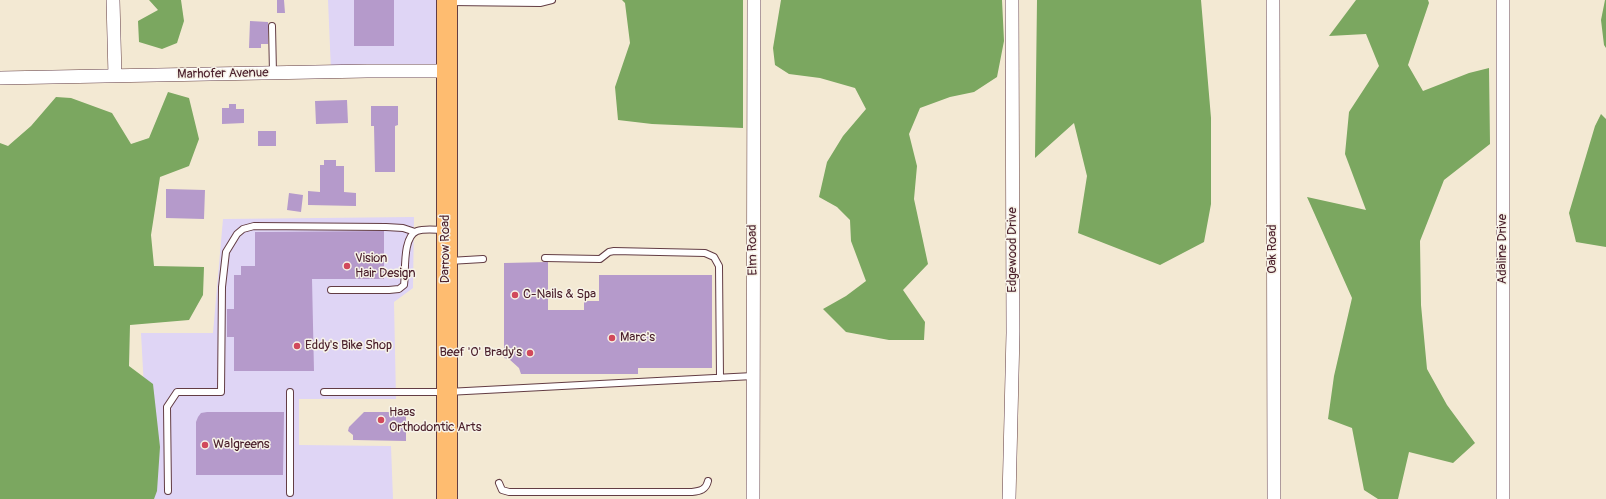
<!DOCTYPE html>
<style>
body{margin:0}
canvas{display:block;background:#f3e9d3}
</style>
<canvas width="1606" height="499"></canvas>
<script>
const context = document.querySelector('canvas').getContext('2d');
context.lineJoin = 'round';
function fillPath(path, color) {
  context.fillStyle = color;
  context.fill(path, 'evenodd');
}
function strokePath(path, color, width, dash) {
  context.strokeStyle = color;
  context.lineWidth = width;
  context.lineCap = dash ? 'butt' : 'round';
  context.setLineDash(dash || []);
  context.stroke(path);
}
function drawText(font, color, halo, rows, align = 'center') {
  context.font = font + ' Pangolin,sans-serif';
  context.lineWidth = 3;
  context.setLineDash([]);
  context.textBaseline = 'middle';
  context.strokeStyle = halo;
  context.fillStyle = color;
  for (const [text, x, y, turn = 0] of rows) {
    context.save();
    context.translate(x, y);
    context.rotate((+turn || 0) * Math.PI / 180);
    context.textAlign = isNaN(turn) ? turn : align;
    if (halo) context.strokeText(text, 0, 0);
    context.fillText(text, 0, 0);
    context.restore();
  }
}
fillPath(new Path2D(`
 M 328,0 L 448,0 L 452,73 L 331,71 Z
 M 414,217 L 413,288 L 394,302 L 396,399 L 299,399 L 299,445 L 391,446 L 393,499 L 150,499 L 141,333 L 213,333 L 223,219 Z`), '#dfd5f5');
fillPath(new Path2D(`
 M 149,0 L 181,0 L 184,21 L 177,43 L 162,49 L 139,42 L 138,21 L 158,10 Z
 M 622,0 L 743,0 L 743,128 L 652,124 L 618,120 L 615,87 L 630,43 L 625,3 Z
 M 781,0 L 1002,0 L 1004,41 L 997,77 L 974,92 L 950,97 L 920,108 L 909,134 L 917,166 L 914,199 L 928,264 L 903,290 L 925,322 L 924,340 L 889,340 L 846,332 L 823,309 L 846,296 L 866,281 L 851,241 L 850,220 L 837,207 L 819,197 L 827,162 L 843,136 L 866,109 L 855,88 L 820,78 L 789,74 L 775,65 L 773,48 Z
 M 1037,0 L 1201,0 L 1211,118 L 1211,204 L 1204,242 L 1160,265 L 1078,233 L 1087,176 L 1074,123 L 1035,158 Z
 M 1356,0 L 1428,0 L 1429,3 L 1408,65 L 1423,91 L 1469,73 L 1489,68 L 1490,144 L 1444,180 L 1420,241 L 1421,305 L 1427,369 L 1447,405 L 1475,443 L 1453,463 L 1409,452 L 1398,499 L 1378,499 L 1364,490 L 1352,428 L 1328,419 L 1334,376 L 1352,298 L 1307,197 L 1366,210 L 1345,154 L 1349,112 L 1379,66 L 1366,34 L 1329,36 Z
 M 1605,0 L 1606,0 L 1606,48 L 1604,45 L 1601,20 Z
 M 168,92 L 189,98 L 199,139 L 189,166 L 160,177 L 151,235 L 154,266 L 204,267 L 203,295 L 189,320 L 130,325 L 129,366 L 153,384 L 160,447 L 157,491 L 154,499 L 0,499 L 0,143 L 8,146 L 31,126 L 56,97 L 71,98 L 112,113 L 131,144 L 149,138 Z
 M 1601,114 L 1606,119 L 1606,247 L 1576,242 L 1569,213 L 1595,126 Z`), '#7ba760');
fillPath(new Path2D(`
 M 277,0 L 284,0 L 285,13 L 277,13 Z
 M 354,0 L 394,0 L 394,46 L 354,46 Z
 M 250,21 L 268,22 L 268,44 L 261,44 L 261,48 L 249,48 Z
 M 347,100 L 348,123 L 316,124 L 315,101 Z
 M 229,104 L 236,104 L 236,109 L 244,109 L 244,123 L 222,124 L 222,108 L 229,108 Z
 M 371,106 L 398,106 L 398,125 L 395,126 L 395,172 L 375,172 L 374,126 L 371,126 Z
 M 258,131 L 276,131 L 276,146 L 258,146 Z
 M 324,160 L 336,160 L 336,166 L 344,166 L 344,192 L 356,193 L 356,206 L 308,205 L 308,191 L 320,192 L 320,165 L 324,165 Z
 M 166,189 L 205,190 L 204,219 L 166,218 Z
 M 289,193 L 303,195 L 301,212 L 287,210 Z
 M 384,231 L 384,279 L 312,279 L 314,371 L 234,371 L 234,337 L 227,337 L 227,309 L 234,309 L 234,275 L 241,275 L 241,266 L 255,266 L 255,232 Z
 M 548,262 L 548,310 L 584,310 L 584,301 L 599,301 L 599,275 L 712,275 L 712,368 L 638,368 L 638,374 L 521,374 L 519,368 L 509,359 L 504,358 L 504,263 Z
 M 207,412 L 284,412 L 283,475 L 196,475 L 196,422 L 198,417 L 201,413 Z
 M 364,412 L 406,412 L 406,441 L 353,440 L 353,435 L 348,431 L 349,427 Z`), '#b59acb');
const service = new Path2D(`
 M 450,2 L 540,3 L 552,0
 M 272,26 L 273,73
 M 545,258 L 600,259 L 609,252 L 614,251 L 705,253 L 714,257 L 719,266 L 720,378
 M 449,261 L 483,259
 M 331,290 L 389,290 L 399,289 L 404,285 C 406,272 402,237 417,231 C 425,228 436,230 445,230
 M 324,392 L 447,392 L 753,376
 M 499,483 L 502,490 L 509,492 L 692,492 C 700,491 706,490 708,481
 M 168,491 L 167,407 L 177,392 L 221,392 L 222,287 L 226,252 L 237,234 L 243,229 L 254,226 L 386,227 L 403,228 L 415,232
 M 290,493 L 290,392`);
const minor = new Path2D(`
 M 113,0 L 115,76
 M 1273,0 L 1274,499
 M 0,78 L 367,71 L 446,71
 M 753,499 L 754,0
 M 1009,499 L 1013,333 L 1012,0
 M 1503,499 L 1503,0`);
const primary = new Path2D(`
 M 447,0 L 447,499`);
strokePath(service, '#633d44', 8);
strokePath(minor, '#633d44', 14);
strokePath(primary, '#633d44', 22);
strokePath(service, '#fff', 6);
strokePath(minor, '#fff', 13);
strokePath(primary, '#febc70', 20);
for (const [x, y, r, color] of [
 [347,266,4,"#d1495b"],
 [515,295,4,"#d1495b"],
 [612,338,4,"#d1495b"],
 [297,346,4,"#d1495b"],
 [530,353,4,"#d1495b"],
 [381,420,4,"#d1495b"],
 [205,445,4,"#d1495b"]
]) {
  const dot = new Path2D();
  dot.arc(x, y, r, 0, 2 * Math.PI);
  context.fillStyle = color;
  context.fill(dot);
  strokePath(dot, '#f7f3e8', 1.5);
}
drawText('13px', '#4a1f2b', '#f7f3e8', [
 ["Marhofer Avenue",223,74,-1],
 ["Darrow Road",446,249,-90],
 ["Oak Road",1273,249,-90],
 ["Adaline Drive",1503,249,-90],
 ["Elm Road",753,250,-91],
 ["Edgewood Drive",1013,250,-90]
]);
drawText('13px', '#4a1f2b', '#f7f3e8', [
 ["Vision",355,259],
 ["Hair Design",355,274],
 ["C-Nails & Spa",523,295],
 ["Marc's",620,338],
 ["Eddy's Bike Shop",305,346],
 ["Beef 'O' Brady's",522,353,"right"],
 ["Haas",389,413],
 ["Orthodontic Arts",389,428],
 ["Walgreens",213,445]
], 'left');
</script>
